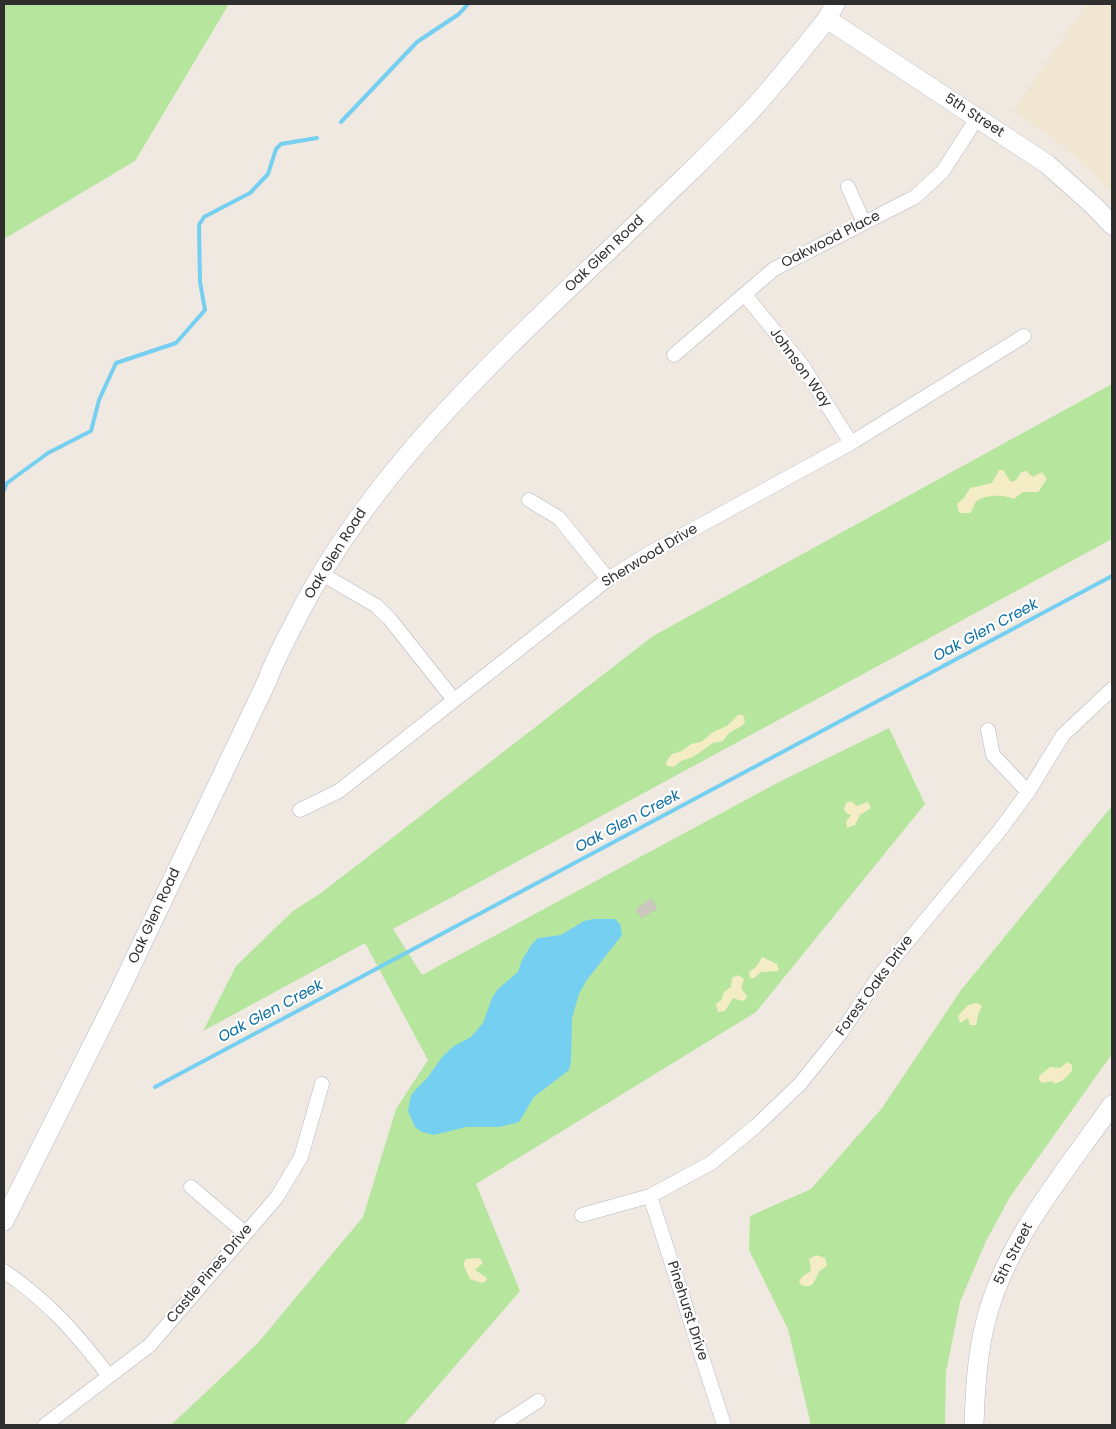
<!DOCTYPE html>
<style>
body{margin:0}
#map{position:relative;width:1116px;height:1429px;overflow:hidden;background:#efe9e1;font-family:Poppins,sans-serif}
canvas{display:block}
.frame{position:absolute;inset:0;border:5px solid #2e2e2e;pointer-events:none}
</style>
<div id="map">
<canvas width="1116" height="1429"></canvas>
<div class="frame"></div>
</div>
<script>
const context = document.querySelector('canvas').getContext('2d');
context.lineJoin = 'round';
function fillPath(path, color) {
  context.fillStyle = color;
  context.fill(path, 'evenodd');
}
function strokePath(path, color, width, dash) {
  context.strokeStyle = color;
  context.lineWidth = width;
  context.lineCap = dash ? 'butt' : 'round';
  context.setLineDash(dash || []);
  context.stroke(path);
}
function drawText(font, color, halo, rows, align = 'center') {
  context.font = font + ' Poppins,sans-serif';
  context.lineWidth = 4.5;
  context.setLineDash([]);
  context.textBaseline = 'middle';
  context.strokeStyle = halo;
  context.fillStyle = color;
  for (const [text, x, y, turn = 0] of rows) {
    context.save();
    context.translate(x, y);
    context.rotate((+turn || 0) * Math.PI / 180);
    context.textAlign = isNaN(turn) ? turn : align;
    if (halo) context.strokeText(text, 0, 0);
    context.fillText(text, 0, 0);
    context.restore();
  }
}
fillPath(new Path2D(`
 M 1086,4 L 1112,4 L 1112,193 L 1067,149 L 1013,111 Z`), '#f0e6d1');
fillPath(new Path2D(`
 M 4,4 L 229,4 L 135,161 L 4,239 Z
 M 1112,384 L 1112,539 L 393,929 L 422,975 L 779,782 L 889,728 L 925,804 L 756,1012 L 476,1184 L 520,1291 L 404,1425 L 171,1425 L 257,1344 L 363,1217 L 396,1109 L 428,1060 L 365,943 L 203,1031 L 236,966 L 293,911 L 321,893 L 653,636 Z
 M 1112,806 L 1112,1054 L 1010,1197 L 986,1241 L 960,1302 L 946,1372 L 945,1425 L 811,1425 L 788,1329 L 749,1250 L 750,1216 L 811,1189 L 882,1108 L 961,990 Z`), '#b6e59e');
fillPath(new Path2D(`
 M 999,470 L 1003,470 L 1011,482 L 1016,480 L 1021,472 L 1026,471 L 1033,477 L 1042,472 L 1047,479 L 1038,492 L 1023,492 L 1014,499 C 1005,494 982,494 975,503 C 973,506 973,510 970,513 L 959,513 L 957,504 L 964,498 L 970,488 L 992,483 Z
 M 738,715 L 743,715 L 745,722 L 742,726 L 729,733 L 723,741 L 713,743 L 693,757 L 681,761 L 674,767 L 667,766 L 666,762 L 672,754 L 682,751 L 691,744 L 701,742 L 713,732 L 727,726 Z
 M 851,801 L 857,806 L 868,802 L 871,808 L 860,815 L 855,825 L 847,828 L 846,822 L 851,815 L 846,813 L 844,809 L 846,803 Z
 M 762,957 L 777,964 L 779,971 L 761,972 L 754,978 L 750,978 L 749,972 L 757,966 Z
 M 738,975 L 744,979 L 741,988 L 747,996 L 746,999 L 742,1001 L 733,998 L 725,1011 L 718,1012 L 716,1004 L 722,999 L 724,992 L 731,987 L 732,978 Z
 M 977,1003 L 982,1006 L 978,1015 L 976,1025 L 970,1025 L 968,1018 L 960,1023 L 958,1016 L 968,1005 Z
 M 1067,1062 L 1072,1065 L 1072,1071 L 1062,1081 L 1054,1084 L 1052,1081 L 1042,1083 L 1039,1080 L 1039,1076 L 1050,1067 L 1060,1068 Z
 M 816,1255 L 825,1258 L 827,1265 C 825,1268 822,1269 820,1271 C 813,1280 816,1289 801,1285 L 799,1281 L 803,1276 L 811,1271 L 809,1259 Z
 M 480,1258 L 483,1263 L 475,1270 L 487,1278 L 486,1281 L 482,1283 L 470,1279 L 463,1264 L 466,1259 Z`), '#f3ecc5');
fillPath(new Path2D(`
 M 594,919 L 615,919 L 620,924 L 622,935 L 586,981 L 579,994 L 572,1018 L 571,1061 L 569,1070 L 534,1097 L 519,1122 L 500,1127 L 466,1127 L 434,1135 L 422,1132 L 415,1127 L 408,1111 L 411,1096 L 416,1089 L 428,1077 L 442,1057 L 454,1046 L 471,1037 L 483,1023 L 492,998 L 498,989 L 518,972 L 522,960 L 532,944 L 538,938 L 561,935 L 584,921 Z`), '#75cff0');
strokePath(new Path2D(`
 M 341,122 L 417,42 L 459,14 L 468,4
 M 4,490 L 7,483 L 48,453 L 91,431 L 99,400 L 116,363 L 176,343 L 205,310 L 200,282 L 199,225 L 204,217 L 250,193 L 268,174 L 276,149 L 281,144 L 317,138
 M 155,1087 L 1112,576`), '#75cff0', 4);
const building = new Path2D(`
 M 651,899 L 657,908 L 642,918 L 636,910 Z`);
fillPath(building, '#cbc7bf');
strokePath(building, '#cbc5ba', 1);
const street = new Path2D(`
 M 848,187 L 864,223
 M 745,295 L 802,365 L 851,443
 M 674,355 L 774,269 L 915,197 L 943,171 L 977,118
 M 529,500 L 559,518 L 608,579
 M 320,573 L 375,605 L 389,618 L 454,700
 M 988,730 L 993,755 L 1028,792
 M 300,810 L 339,791 L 608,579 L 648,554 L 851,443 L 1024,336
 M 191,1187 L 245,1233
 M 650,1196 L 724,1425
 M 582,1215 L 650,1196 L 711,1163 L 756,1126 L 800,1084 L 840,1034 L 880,975 L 1000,830 L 1028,792 L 1063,735 L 1112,689
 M 4,1271 C 51,1304 74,1331 109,1376
 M 45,1425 L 150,1345 L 277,1197 L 301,1157 L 322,1084
 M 501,1425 L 538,1401`);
const secondary = new Path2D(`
 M 827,19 L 1047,164 L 1094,206 L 1112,225
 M 4,1221 L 117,996 L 267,681 C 276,656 289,634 301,610 C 387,446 534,325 664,197 C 695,167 728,136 757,104 C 781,77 804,48 827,19 L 835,4
 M 974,1425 C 975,1390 977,1354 986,1320 C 1007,1239 1065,1172 1112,1105`);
strokePath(street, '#b4b7c1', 15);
strokePath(secondary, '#b4b7c1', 20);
strokePath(street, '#fff', 14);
strokePath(secondary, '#fff', 19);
drawText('14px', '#2e2e2e', '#fff', [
 ["5th Street",974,116,33],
 ["Oakwood Place",831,240,-27],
 ["Oak Glen Road",605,254,-44],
 ["Johnson Way",800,368,54],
 ["Oak Glen Road",336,554,-58],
 ["Sherwood Drive",650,556,-31],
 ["Oak Glen Road",155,916,-65],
 ["Forest Oaks Drive",875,986,-54],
 ["5th Street",1014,1254,-63],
 ["Castle Pines Drive",210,1274,-50],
 ["Pinehurst Drive",687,1311,72]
]);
drawText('italic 15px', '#0d6fa3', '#fff', [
 ["Oak Glen Creek",986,631,-28],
 ["Oak Glen Creek",628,822,-28],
 ["Oak Glen Creek",271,1012,-28]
]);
</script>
